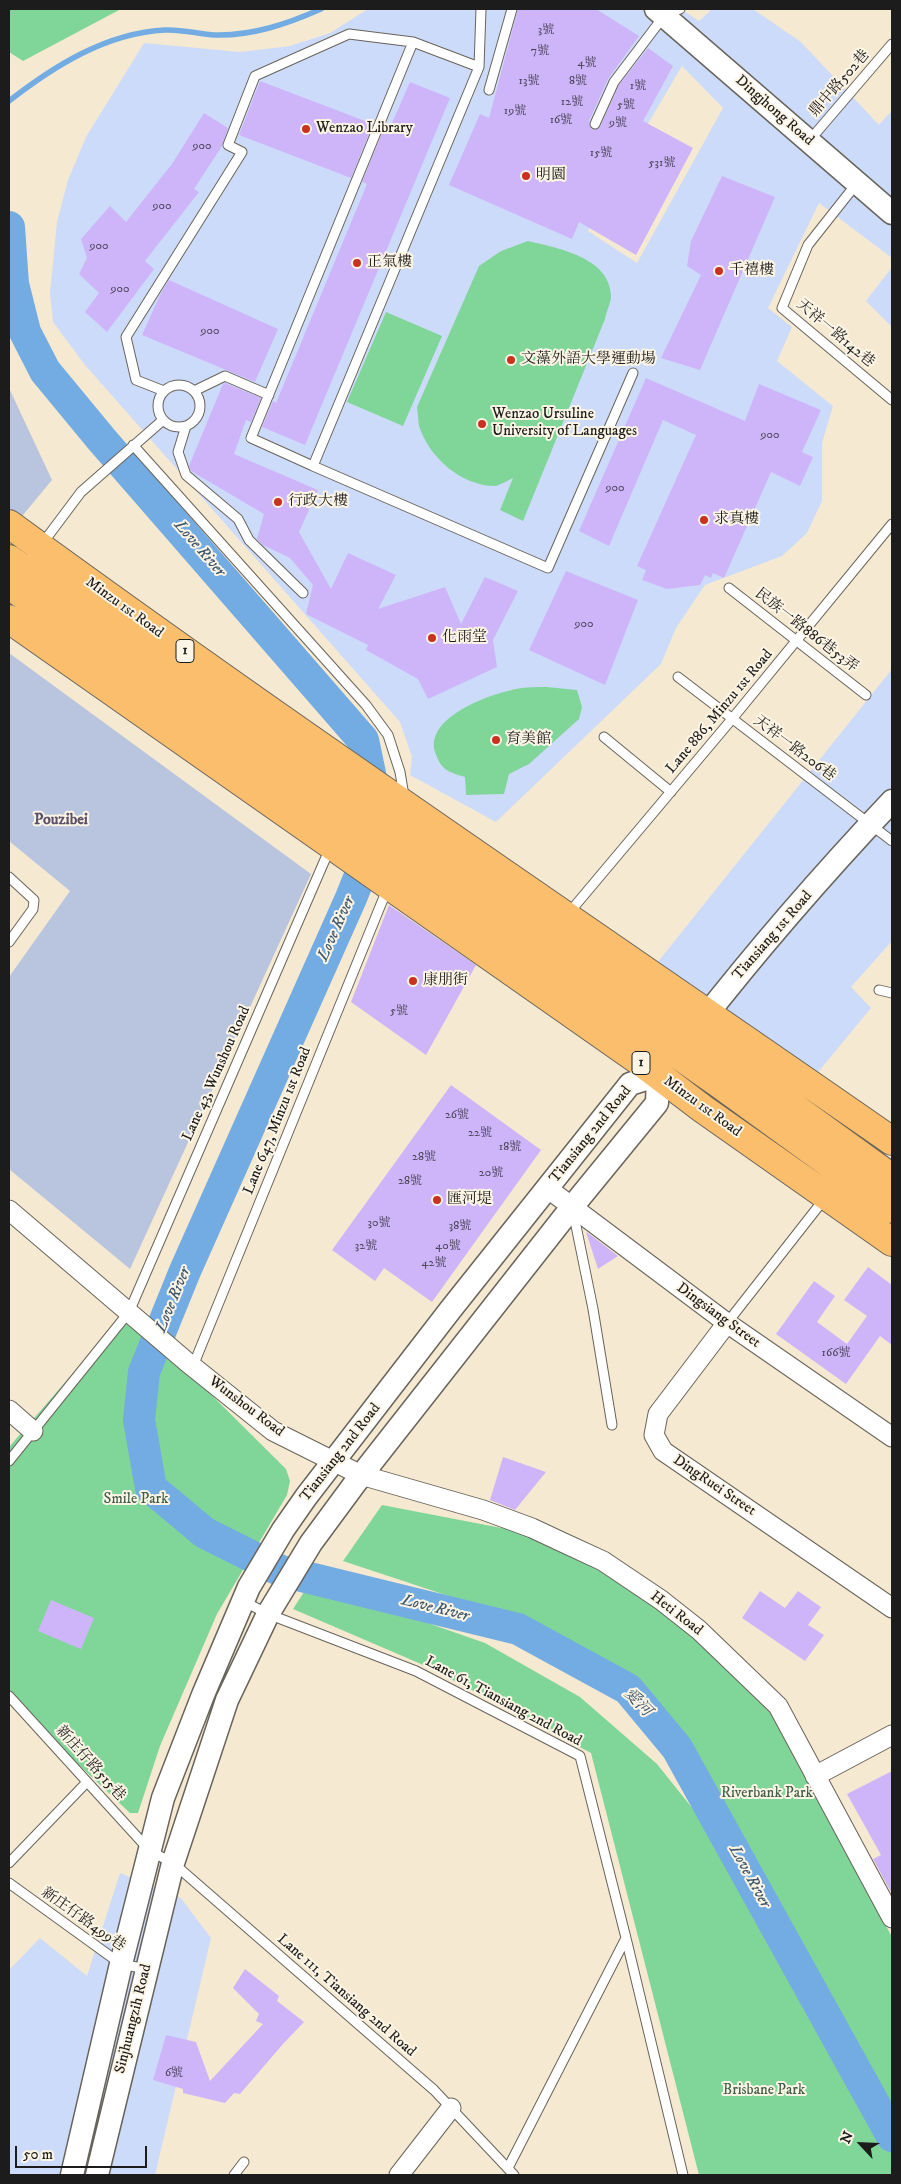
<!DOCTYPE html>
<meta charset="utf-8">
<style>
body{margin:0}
#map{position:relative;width:901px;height:2184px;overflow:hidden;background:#f6e9d1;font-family:"IM FELL DW Pica",serif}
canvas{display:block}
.frame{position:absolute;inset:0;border:10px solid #1c1c1c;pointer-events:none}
.north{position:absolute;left:836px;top:2119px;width:50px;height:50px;-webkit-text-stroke:4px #fcf5e5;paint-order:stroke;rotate:295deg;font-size:14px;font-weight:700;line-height:20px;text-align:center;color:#1c1c1c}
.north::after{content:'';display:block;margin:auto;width:18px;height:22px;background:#1c1c1c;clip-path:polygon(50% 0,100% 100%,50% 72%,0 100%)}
.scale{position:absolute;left:15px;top:2146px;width:132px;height:22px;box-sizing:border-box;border:2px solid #1c1c1c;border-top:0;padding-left:6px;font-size:15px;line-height:18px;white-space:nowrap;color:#1c1c1c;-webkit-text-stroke:4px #fcf5e5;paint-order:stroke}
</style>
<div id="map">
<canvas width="901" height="2184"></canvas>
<div class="frame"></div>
<div class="north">N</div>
<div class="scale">50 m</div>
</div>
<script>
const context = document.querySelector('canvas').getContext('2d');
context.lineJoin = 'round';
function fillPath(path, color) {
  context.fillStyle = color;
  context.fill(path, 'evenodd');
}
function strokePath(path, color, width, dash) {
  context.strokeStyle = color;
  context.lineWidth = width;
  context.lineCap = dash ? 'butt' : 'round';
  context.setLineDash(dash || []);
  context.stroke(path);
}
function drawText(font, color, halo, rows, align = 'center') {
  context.font = font + ' "IM FELL DW Pica","Noto Serif TC",serif';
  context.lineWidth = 4;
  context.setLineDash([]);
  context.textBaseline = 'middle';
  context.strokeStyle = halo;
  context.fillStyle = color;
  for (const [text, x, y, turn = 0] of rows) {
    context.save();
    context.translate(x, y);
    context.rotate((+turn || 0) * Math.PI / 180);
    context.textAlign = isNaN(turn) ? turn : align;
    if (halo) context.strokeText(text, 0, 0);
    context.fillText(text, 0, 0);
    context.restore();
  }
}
fillPath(new Path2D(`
 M 368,9 L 681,9 L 699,21 L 712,9 L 753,9 L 801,42 L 879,125 L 892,110 L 892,258 L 819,203 L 768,308 L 792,327 L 777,361 L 833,406 L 822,443 L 822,501 L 807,533 L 782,556 L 705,585 L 676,628 L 661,664 L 496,822 L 410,775 L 412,757 L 400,722 L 85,365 L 53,322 L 50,293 L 57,222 L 68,180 L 86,137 L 144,43 L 240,52 L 290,46 L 330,33 ZM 682,66 L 723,108 L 637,263 L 588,231 L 620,171 Z
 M 892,267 L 892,327 L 866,301 Z
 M 892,669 L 892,941 L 851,987 L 871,1008 L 815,1076 L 657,963 Z
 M 120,1873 L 181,1898 L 211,1938 L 155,2175 L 9,2175 L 9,1970 L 40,1938 L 87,1976 Z`), '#cddbfa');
fillPath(new Path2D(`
 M 9,388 L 52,480 L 18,521 L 9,514 Z
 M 9,653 L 311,874 L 130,1269 L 9,1169 L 9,977 L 70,891 L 9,841 Z`), '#b9c5de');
fillPath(new Path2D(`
 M 9,9 L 121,9 L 23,61 L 9,52 Z
 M 528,241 C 557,248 610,257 611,296 C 611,303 606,312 605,319 L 523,521 L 500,510 L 513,478 C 508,480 501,485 495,486 C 461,486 429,457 419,426 C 418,420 418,413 417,407 L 479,266 L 501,251 Z
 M 386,312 L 442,336 L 403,426 L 347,402 Z
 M 547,687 L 577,690 L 582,707 L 579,719 L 529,764 L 509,774 L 504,794 L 466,795 L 465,777 C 448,772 441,770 435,752 C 425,717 490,694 516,689 C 526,687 537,687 547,687 Z
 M 127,1311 L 286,1469 L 290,1481 L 287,1495 L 217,1614 L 160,1746 L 138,1813 L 130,1813 L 27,1716 L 9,1696 L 9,1447 Z
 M 382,1505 L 512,1530 L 578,1558 L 644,1598 L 712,1653 L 767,1706 L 797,1759 L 892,1937 L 892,2120 L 690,1743 L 658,1709 L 611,1662 L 545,1628 L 343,1561 Z
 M 313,1578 L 319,1585 L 485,1643 L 580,1697 L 657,1764 L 721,1844 L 892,2149 L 892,2175 L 699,2175 L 591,1753 L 428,1667 L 293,1609 Z`), '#80d699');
strokePath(new Path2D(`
 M 9,101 C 54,66 106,33 165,30 C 182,29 198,34 215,35 C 252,36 287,24 321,9`), '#72ace2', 5.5);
strokePath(new Path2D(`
 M 9,227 L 13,284 L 25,332 L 45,371 L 102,440 L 363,740 L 377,807 L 367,858 L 351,898 L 185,1271 L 144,1372 L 139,1420 L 151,1488 L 205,1533 L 281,1571 L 518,1629 L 628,1689 L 677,1748 L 892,2136`), '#72ace2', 32);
fillPath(new Path2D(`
 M 518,9 L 596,9 L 639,36 L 608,79 L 589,121 L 590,127 L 593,130 L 600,127 L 619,85 L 648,48 L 673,66 L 643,121 L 693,148 L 636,255 L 579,222 L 572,239 L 449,185 L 480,114 L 489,118 Z
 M 260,81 L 373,124 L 351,178 L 239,135 Z
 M 410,82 L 450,98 L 305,445 L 262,427 L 273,401 L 276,403 L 367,184 L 362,182 L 384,128 L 389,130 Z
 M 204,113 L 228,128 L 222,146 L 194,189 L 199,192 L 145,261 L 154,269 L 107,332 L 85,312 L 99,293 L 79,274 L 87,258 L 81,239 L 110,206 L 126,222 L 172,164 Z
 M 722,176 L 775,197 L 700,370 L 661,358 L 701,275 L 687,266 L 691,241 Z
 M 169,280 L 278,329 L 255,382 L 142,335 L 160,295 Z
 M 646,378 L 745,421 L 759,384 L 821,410 L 802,452 L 813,457 L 800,486 L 771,472 L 724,578 L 713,573 L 711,578 L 705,575 L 700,585 L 667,589 L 642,580 L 646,570 L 637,566 L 696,435 L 663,420 L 609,546 L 579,531 Z
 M 225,383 L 261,398 L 251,422 L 246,420 L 234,454 L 318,490 L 299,532 L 331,589 L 348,553 L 396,575 L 378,609 L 445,587 L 461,624 L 485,577 L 518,591 L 493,640 L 497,667 L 428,699 L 418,679 L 366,650 L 368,645 L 306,614 L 313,585 L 290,558 L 263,545 L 257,539 L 264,514 L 191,471 L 189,466 L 223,384 Z
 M 566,571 L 638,600 L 605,685 L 529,650 Z
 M 389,905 L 476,965 L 426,1055 L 351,1002 Z
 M 451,1085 L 541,1150 L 432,1302 L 384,1268 L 375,1281 L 332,1250 Z
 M 586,1232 L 588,1233 L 618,1256 L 598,1269 Z
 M 868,1267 L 892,1285 L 892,1345 L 880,1336 L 846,1384 L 776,1334 L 814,1281 L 835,1296 L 817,1322 L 847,1344 L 867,1316 L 844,1300 Z
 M 503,1457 L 546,1472 L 515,1510 L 490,1500 Z
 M 760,1591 L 785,1608 L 798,1591 L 821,1607 L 808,1625 L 824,1635 L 805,1661 L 742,1618 Z
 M 51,1600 L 94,1618 L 81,1649 L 38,1631 Z
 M 892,1771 L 892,1894 L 873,1859 L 881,1855 L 847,1794 Z
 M 245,1969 L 279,1996 L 277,2001 L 304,2022 L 283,2044 L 240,2094 L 234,2093 L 225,2103 L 183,2093 L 183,2089 L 153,2080 L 166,2035 L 196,2042 L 210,2081 L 263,2024 L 256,2021 L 259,2014 L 233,1988 Z`), '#ceb5fa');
const service = new Path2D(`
 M 481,9 L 479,67 L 313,466 L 548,568 L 633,373
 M 489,90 L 512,9
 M 595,124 L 614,82 L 664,16 L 680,9
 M 809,141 L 892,44
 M 857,183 L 808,245 L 782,308 L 892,400
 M158 406a21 21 0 1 1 42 0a21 21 0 1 1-42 0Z
 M 164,391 L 136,380 L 126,337 L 242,152 L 228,145 L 255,76 L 349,34 L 413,42
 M 194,391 L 225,376 L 269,395
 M 186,426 L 178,452 L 186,475 L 238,519 L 249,540 L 303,593
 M 133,445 L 366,705 L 388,735 L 400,772 L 404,796
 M 313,466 L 251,438 L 413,42 L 479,67
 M 24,568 L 81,492 L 163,420
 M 729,588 L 866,695
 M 678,677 L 892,841
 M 604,737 L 671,792
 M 9,877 L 34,900 L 33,909 L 9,942
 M 568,914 L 732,719 L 892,524
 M 879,990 L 892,993
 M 573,1211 L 593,1309 L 612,1425
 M 727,1323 L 825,1198
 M 193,1366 L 388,887
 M 9,1461 L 129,1312 L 330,848
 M 243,1601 L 268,1614 L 416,1671 L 580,1756 L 626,1938 L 683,2175
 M 9,1696 L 150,1851 L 173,1863 L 434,2090 L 514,2175
 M 9,1863 L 87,1782
 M 9,1883 L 121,1964 L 146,1969
 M 508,2168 L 626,1938
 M 234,2175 L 244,2162`);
const minor = new Path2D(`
 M 547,1188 L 727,1323 L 892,1437
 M 9,1210 L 187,1362 L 273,1431 L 361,1475 L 483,1510 L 532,1528 L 564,1543 L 603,1561 L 661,1600 L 699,1630 L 778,1706 L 892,1918
 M 727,1323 L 658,1414 L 654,1435 L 663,1451 L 892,1608
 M 9,1410 L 33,1431
 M 815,1776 L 892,1735
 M 399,2175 L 451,2108`);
const tertiary = new Path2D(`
 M 656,9 L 892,213
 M 697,1027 C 758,949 824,873 892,801
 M 72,2175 L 121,1964 L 163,1798 L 203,1695 L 249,1587 L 283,1530 L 306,1497 L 451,1309 L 630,1084 L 658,1075
 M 97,2175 L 173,1863 L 227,1700 L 268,1614 L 311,1543 L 356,1482 L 572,1207 L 657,1103 L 658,1075`);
const primary = new Path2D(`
 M 9,524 C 299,736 597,936 892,1141
 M 9,559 L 236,720 L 402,830 L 646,1000 L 892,1178
 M 9,585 L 721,1085 L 892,1209
 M 9,619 L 645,1065 L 703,1109 L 892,1242`);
strokePath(service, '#68645b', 11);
strokePath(minor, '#68645b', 21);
strokePath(tertiary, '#68645b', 25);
strokePath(primary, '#68645b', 30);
strokePath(service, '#fff', 9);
strokePath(minor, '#fff', 19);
strokePath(tertiary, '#fff', 22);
strokePath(primary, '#fabe6d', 28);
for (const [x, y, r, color] of [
 [306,129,5,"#c8321e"],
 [526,176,5,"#c8321e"],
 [357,263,5,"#c8321e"],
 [719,271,5,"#c8321e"],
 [511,360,5,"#c8321e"],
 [482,424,5,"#c8321e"],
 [278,502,5,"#c8321e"],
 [704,520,5,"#c8321e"],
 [432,638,5,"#c8321e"],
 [496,740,5,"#c8321e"],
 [413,981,5,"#c8321e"],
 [437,1200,5,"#c8321e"]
]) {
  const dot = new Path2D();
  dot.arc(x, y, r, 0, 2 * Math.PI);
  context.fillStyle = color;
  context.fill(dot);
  strokePath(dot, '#fcf5e5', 2);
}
drawText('12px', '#484254', null, [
 ["3號",546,31],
 ["7號",540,52],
 ["4號",587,64],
 ["13號",529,82],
 ["8號",578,82],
 ["1號",638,87],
 ["12號",572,103],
 ["5號",626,106],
 ["19號",515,112],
 ["16號",561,121],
 ["9號",618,124],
 ["900",202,147],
 ["15號",601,154],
 ["531號",662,164],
 ["900",162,207],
 ["900",99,247],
 ["900",120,290],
 ["900",210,332],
 ["900",770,436],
 ["900",615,489],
 ["900",584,625],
 ["5號",399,1012],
 ["26號",457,1116],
 ["22號",480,1134],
 ["18號",510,1148],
 ["28號",424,1158],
 ["20號",491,1174],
 ["28號",410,1182],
 ["30號",379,1224],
 ["38號",460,1227],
 ["32號",366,1247],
 ["40號",448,1247],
 ["42號",434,1264],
 ["166號",836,1354],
 ["6號",174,2074]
]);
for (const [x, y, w] of [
 [185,651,18],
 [641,1063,18]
]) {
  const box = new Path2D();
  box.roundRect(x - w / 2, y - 11.5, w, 23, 4);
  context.fillStyle = '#fcf5e5';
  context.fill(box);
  strokePath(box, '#1c1c1c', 1);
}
drawText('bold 14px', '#1c1c1c', null, [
 ["1",185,651],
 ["1",641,1063]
]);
drawText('15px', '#1c1c1c', '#fcf5e5', [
 ["鼎中路502巷",840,84,-49],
 ["Dingjhong Road",774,111,41],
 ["天祥一路142巷",835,334,40],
 ["Minzu 1st Road",124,608,36],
 ["民族一路886巷53弄",806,631,38],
 ["Lane 886, Minzu 1st Road",720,712,-50],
 ["天祥一路206巷",794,749,37],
 ["Tiansiang 1st Road",773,936,-49],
 ["Lane 43, Wunshou Road",217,1074,-66],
 ["Minzu 1st Road",702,1107,36],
 ["Lane 647, Minzu 1st Road",278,1121,-68],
 ["Tiansiang 2nd Road",591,1135,-51],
 ["Dingsiang Street",718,1316,36],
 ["Wunshou Road",246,1407,37],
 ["Tiansiang 2nd Road",341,1453,-52],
 ["DingRuei Street",714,1486,34],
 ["Heti Road",676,1614,38],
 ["Lane 61, Tiansiang 2nd Road",503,1702,28],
 ["新庄仔路515巷",90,1764,48],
 ["新庄仔路499巷",83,1920,35],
 ["Lane 111, Tiansiang 2nd Road",346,1996,41],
 ["Sinjhuangzih Road",134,2019,-76]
]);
drawText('15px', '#1c1c1c', '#fcf5e5', [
 ["Wenzao Library",316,129],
 ["明園",536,176],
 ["正氣樓",367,263],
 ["千禧樓",729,271],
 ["文藻外語大學運動場",521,360],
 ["Wenzao Ursuline",492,415],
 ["University of Languages",492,432],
 ["行政大樓",288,502],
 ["求真樓",714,520],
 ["化雨堂",442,638],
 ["育美館",506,740],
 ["康朋街",423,981],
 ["匯河堤",447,1200]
], 'left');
drawText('15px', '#3f5d48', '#fcf5e5', [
 ["Smile Park",136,1500],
 ["Riverbank Park",767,1794],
 ["Brisbane Park",764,2091]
]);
drawText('italic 16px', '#3e566b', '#fcf5e5', [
 ["Love River",199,549,49],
 ["Love River",337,929,-66],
 ["Love River",174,1300,-68],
 ["Love River",435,1609,14],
 ["愛河",637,1703,46],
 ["Love River",749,1877,61]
]);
drawText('bold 16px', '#5a526a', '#fcf5e5', [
 ["Pouzibei",61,821]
]);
</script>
